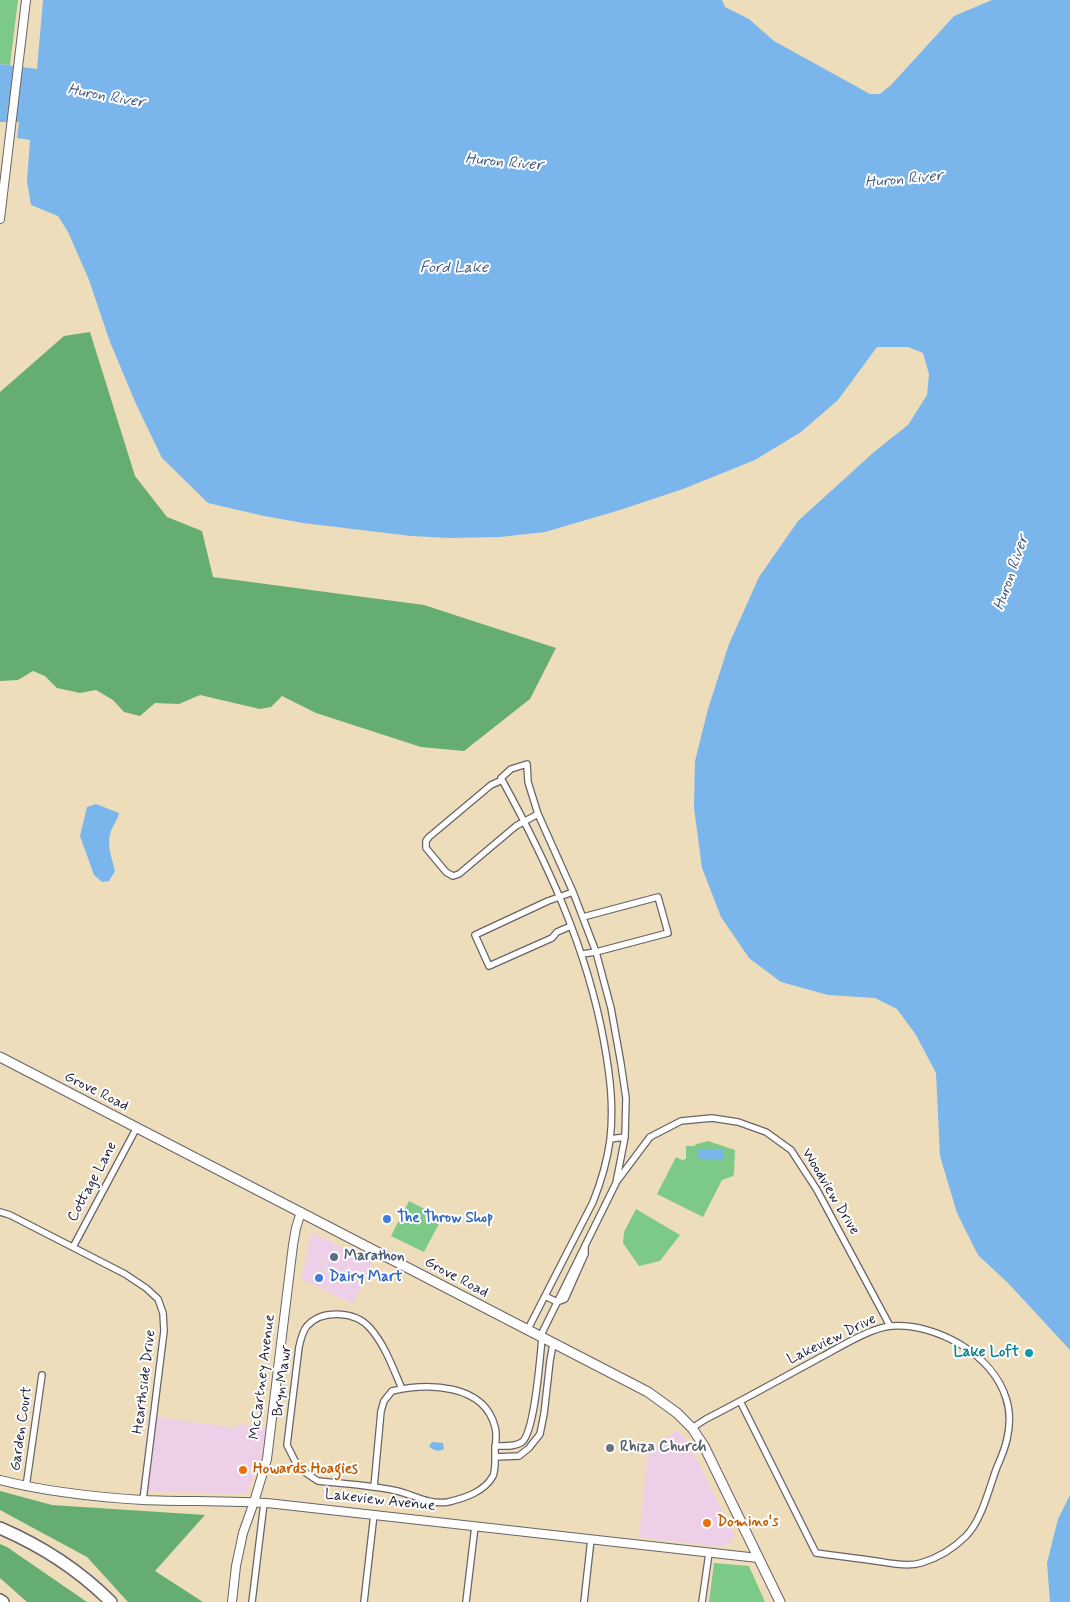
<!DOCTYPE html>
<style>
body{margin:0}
canvas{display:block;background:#eeddba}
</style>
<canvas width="1070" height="1602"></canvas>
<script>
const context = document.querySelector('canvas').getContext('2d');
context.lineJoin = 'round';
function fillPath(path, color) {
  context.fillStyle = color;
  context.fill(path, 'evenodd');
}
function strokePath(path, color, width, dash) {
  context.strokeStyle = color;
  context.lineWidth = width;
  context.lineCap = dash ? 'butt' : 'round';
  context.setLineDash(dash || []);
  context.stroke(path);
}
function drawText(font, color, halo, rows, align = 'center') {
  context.font = font + ' Mynerve,sans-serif';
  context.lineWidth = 4;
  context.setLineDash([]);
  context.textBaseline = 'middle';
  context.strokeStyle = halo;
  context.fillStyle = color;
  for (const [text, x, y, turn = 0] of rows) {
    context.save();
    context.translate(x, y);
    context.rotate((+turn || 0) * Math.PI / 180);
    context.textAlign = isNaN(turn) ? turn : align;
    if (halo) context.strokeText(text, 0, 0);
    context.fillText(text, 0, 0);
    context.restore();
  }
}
fillPath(new Path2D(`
 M 312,1232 L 372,1263 L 353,1304 L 301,1279 Z
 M 149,1416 L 237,1428 L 237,1424 L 266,1427 L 261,1463 L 246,1494 L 139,1491 L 143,1471 Z
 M 677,1430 L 688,1442 L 734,1534 L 730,1543 L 720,1547 L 639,1537 L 648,1453 Z`), '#edd0e8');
fillPath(new Path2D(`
 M 0,0 L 18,0 L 10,65 L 0,64 Z
 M 708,1141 L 735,1150 L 734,1173 L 733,1176 L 722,1180 L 703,1217 L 657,1194 L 676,1157 L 682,1160 L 686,1159 L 686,1146 L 694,1146 L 697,1144 Z
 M 409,1201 L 442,1218 L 424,1252 L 391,1236 Z
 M 636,1209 L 680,1235 L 660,1261 L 639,1266 L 623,1243 L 624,1232 Z
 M 714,1563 L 749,1566 L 765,1602 L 709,1602 Z`), '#7dc988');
fillPath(new Path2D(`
 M 90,332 L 135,476 L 167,517 L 202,531 L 213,577 L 424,605 L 556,648 L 530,699 L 464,751 L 421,747 L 316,713 L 282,696 L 271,707 L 260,709 L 200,695 L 179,704 L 155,703 L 140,716 L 124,712 L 113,700 L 96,690 L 80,693 L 57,688 L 45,676 L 33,671 L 18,680 L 0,681 L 0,392 L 64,336 Z
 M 0,1491 L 52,1505 L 205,1515 L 155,1571 L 203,1602 L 128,1602 L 87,1557 L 0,1510 Z
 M 0,1544 L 7,1547 L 87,1602 L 27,1602 L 0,1578 Z`), '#66ad74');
fillPath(new Path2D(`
 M 43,0 L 722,0 L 725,7 L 749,19 L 774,41 L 870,94 L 880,94 L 891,85 L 954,16 L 992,0 L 1070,0 L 1070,1350 L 1008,1283 L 978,1255 L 957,1213 L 940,1156 L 936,1073 L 916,1035 L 897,1009 L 875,998 L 828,995 L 781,982 L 749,958 L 721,917 L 702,868 L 694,808 L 695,761 L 708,709 L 729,644 L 759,577 L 798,521 L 874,452 L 908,425 L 927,395 L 929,374 L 923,353 L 908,347 L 877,347 L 838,400 L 801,432 L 755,460 L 683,489 L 620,510 L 545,532 L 500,537 L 449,538 L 411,536 L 303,523 L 264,516 L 208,503 L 162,458 L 136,404 L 110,342 L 89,280 L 68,232 L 58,216 L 31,205 L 27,181 L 30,140 L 17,138 L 19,122 L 0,122 L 0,64 L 37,69 Z
 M 96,804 L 119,813 C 117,821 114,824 111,831 C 106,844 112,858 115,871 L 109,881 L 102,882 L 94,875 L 80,836 L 87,807 Z
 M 723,1149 L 724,1160 L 699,1160 L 698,1150 Z
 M 432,1442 L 443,1443 L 444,1449 C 440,1452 433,1451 429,1446 Z
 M 1070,1495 L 1070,1602 L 1050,1602 L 1047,1563 L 1058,1519 Z`), '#7ab6ec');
const minor = new Path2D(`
 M 502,780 L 491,785 L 429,837 L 426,841 L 426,848 L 446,872 L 453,876 L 459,874 L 516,826 L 538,814
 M 571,926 L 557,932 L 552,938 L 489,966 L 475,935 L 548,901 L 573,892
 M 582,954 L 596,952 L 668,933 L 658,897 L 583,917
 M 610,1139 L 625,1137
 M 617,1181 L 650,1137 L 681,1121 L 712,1118 L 738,1122 L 766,1132 L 791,1150 L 817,1190 L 890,1326
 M 0,1212 L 10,1215 L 125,1274 L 146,1288 L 158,1299 L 163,1313 L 164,1331 L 143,1500
 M 73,1247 L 136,1129
 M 545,1296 L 557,1302 L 565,1299 L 585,1254 L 585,1246
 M 527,1331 L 593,1202 C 601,1182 607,1162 610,1140 C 614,1107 610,1075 604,1042 C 587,948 547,862 501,778 L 511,769 L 527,764 L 528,782 L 538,814 L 573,892 L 596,952 L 611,1008 L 621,1064 L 626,1098 L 625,1137 L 616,1183 L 540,1337
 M 692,1428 L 706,1419 C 745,1399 784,1377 823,1356 C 840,1347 872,1327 892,1326 C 936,1323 992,1354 1006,1398 C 1010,1410 1010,1426 1007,1439 C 1005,1448 1001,1458 997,1467 C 989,1488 982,1520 966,1536 C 954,1548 938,1558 921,1563 C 907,1567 890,1563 876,1561 C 856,1558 836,1556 816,1553 L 740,1401
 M 495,1446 C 504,1446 515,1447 522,1442 C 535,1431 540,1357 542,1338
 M 495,1457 L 519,1456 L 529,1448 L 540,1434 L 544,1414 L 550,1361 L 553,1344
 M 26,1487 L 42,1375
 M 374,1487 L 381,1411 L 384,1401 L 392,1391 C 427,1383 484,1383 495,1427 C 497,1434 496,1442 495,1449 C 495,1457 496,1469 493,1476 C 484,1492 465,1498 448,1502 C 429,1505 414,1495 397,1491 C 371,1485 344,1484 318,1481 L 303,1471 L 295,1461 L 287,1445 L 299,1347 C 301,1339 302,1332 307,1326 C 322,1309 355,1311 370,1328 C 385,1345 393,1368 402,1389
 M 252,1602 L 264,1503
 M 364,1602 L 374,1514
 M 466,1602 L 475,1526
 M 584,1602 L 591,1539
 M 702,1602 L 709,1553`);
const tertiary = new Path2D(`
 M 0,219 L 26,0
 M 0,1480 C 47,1492 95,1497 143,1500 C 188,1502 232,1500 276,1504 L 758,1558
 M 232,1602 L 236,1566 L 243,1533 L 254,1502 L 267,1459 L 293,1245 L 296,1228 L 301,1212`);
const secondary = new Path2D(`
 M 0,1057 L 648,1392 L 677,1413 L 692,1428 L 704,1446 L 780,1602`);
const motorway = new Path2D(`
 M 0,1528 C 42,1546 79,1570 111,1602
 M 0,1600 L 3,1602`);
strokePath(minor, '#696367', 8);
strokePath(tertiary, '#696367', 10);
strokePath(secondary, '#696367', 11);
strokePath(motorway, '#696367', 14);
strokePath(minor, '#fff', 5.5);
strokePath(tertiary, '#fff', 8);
strokePath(secondary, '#fff', 9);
strokePath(motorway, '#fff', 11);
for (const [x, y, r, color] of [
 [387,1219,5,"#3f7fe0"],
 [334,1257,5,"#5c6f8a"],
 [319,1278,5,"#3f7fe0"],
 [1029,1353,5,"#0f9aa8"],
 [610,1448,5,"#6b7280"],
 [243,1470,5,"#e8710a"],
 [707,1523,5,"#e8710a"]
]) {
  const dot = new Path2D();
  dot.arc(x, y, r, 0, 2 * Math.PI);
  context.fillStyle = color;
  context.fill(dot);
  strokePath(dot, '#fff', 2);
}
drawText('15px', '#22223b', '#fff', [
 ["Grove Road",96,1092,27],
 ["Cottage Lane",93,1182,-62],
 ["Woodview Drive",830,1192,59],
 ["Grove Road",456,1278,28],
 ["Lakeview Drive",832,1340,-26],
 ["McCartney Avenue",263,1377,-83],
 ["Bryn Mawr",283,1381,-83],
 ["Hearthside Drive",145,1382,-83],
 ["Garden Court",22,1429,-82],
 ["Lakeview Avenue",380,1501,6]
]);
drawText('bold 15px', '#366cbe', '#fff', [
 ["The Throw Shop",397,1219],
 ["Dairy Mart",329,1278]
], 'left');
drawText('bold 15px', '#4e5e75', '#fff', [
 ["Marathon",344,1257]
], 'left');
drawText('bold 15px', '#0d838f', '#fff', [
 ["Lake Loft",1019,1353]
], 'right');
drawText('bold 15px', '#5b616d', '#fff', [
 ["Rhiza Church",620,1448]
], 'left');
drawText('bold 15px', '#c56008', '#fff', [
 ["Howards Hoagies",253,1470],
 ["Domino's",717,1523]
], 'left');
drawText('italic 16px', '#455d82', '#fff', [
 ["Huron River",106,97,10],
 ["Huron River",504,163,5],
 ["Huron River",904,180,-5],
 ["Ford Lake",454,269],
 ["Huron River",1012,573,-71]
]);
</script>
